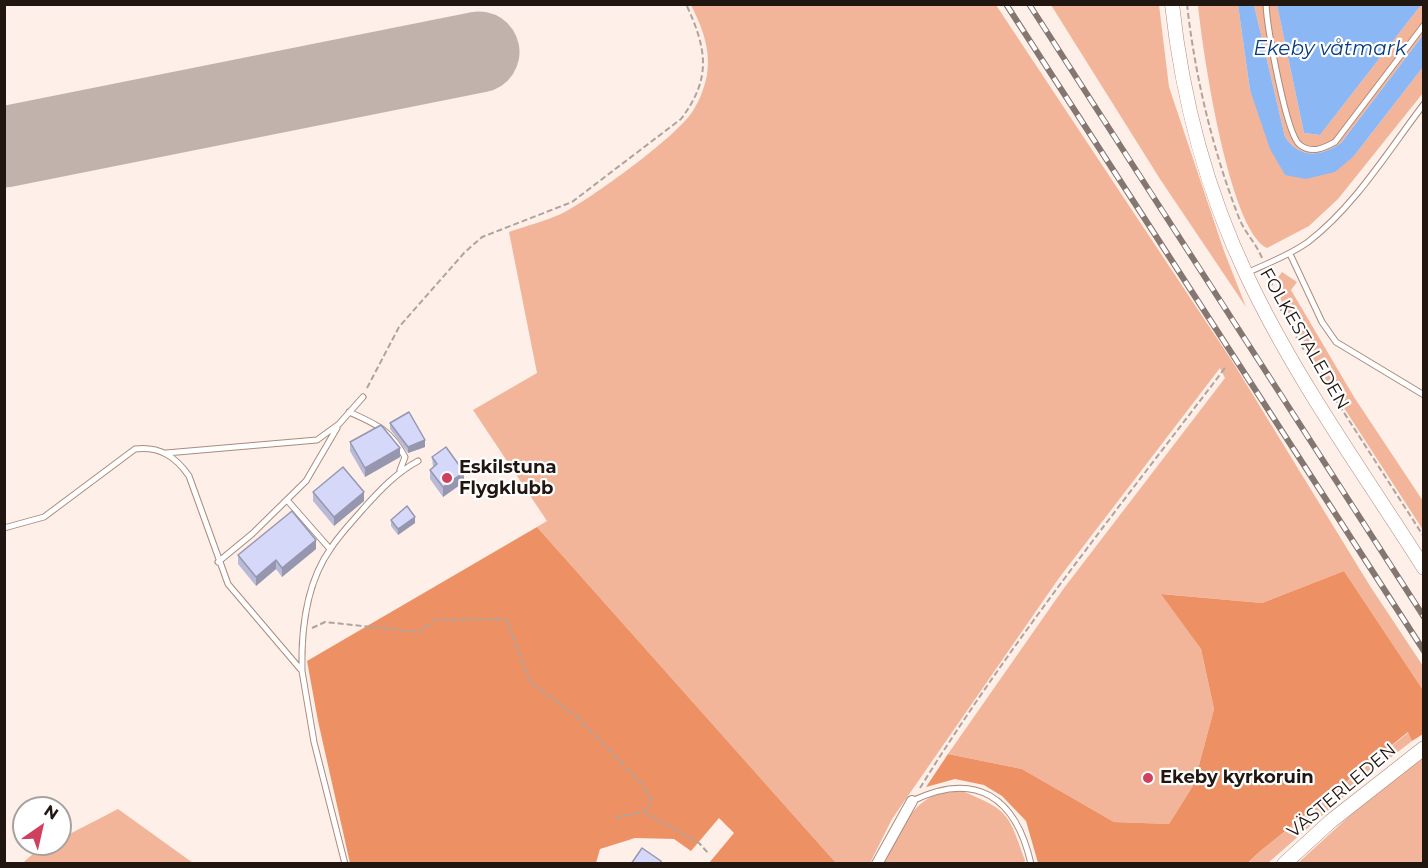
<!DOCTYPE html>
<meta charset="utf-8">
<style>
body{margin:0}
#map{position:relative;width:1428px;height:868px;overflow:hidden;background:#feefe8;font-family:Montserrat,sans-serif}
canvas{display:block}
.frame{position:absolute;inset:0;border:6px solid #221610;pointer-events:none}
.north{position:absolute;left:12px;top:796px;width:60px;height:60px;box-sizing:border-box;background:#fff;border:2px solid #a7a29f;border-radius:50%;rotate:34deg;font-size:16px;font-weight:700;line-height:24px;text-align:center;color:#221610}
.north::after{content:'';display:block;margin:auto;width:21px;height:27px;background:#d0405e;clip-path:polygon(50% 0,100% 100%,50% 72%,0 100%)}
</style>
<div id="map">
<canvas width="1428" height="868"></canvas>
<div class="frame"></div>
<div class="north">N</div>
</div>
<script>
const context = document.querySelector('canvas').getContext('2d');
context.lineJoin = 'round';
function fillPath(path, color) {
  context.fillStyle = color;
  context.fill(path, 'evenodd');
}
function strokePath(path, color, width, dash) {
  context.strokeStyle = color;
  context.lineWidth = width;
  context.lineCap = dash ? 'butt' : 'round';
  context.setLineDash(dash || []);
  context.stroke(path);
}
function drawText(font, color, halo, rows, align = 'center') {
  context.font = font + ' Montserrat,sans-serif';
  context.lineWidth = 4.5;
  context.setLineDash([]);
  context.textBaseline = 'middle';
  context.strokeStyle = halo;
  context.fillStyle = color;
  for (const [text, x, y, turn = 0] of rows) {
    context.save();
    context.translate(x, y);
    context.rotate((+turn || 0) * Math.PI / 180);
    context.textAlign = isNaN(turn) ? turn : align;
    if (halo) context.strokeText(text, 0, 0);
    context.fillText(text, 0, 0);
    context.restore();
  }
}
fillPath(new Path2D(`
 M 691,5 L 996,5 L 1234,364 L 1370,586 L 1423,666 L 1423,690 L 1344,571 L 1262,603 L 1162,594 L 1201,649 L 1214,709 L 1194,784 L 1169,824 L 1114,822 L 1022,769 L 948,754 L 1064,588 L 1225,378 L 1220,368 L 1059,578 L 892,819 L 870,863 L 836,863 L 537,527 L 547,521 L 473,410 L 537,373 L 509,232 C 526,226 545,221 561,214 C 588,201 681,134 694,109 C 700,100 705,85 707,75 C 711,49 702,27 691,5 Z
 M 1051,5 L 1159,5 L 1169,87 L 1224,251 L 1246,307 L 1160,179 Z
 M 1198,5 L 1238,5 L 1250,90 L 1285,175 L 1354,156 L 1423,67 L 1423,93 L 1338,199 L 1309,226 L 1267,248 C 1229,231 1202,48 1198,5 Z
 M 1254,5 L 1277,5 L 1304,133 L 1320,135 L 1421,5 L 1423,5 L 1423,35 L 1341,143 C 1320,157 1300,159 1285,137 Z
 M 1282,272 L 1297,282 L 1291,290 L 1354,397 L 1423,501 L 1423,530 L 1315,363 L 1281,300 L 1277,279 Z
 M 1409,732 L 1412,741 L 1368,775 L 1268,863 L 1248,864 L 1258,853 Z
 M 1423,758 L 1423,863 L 1297,864 L 1368,799 Z
 M 962,791 C 1010,811 1008,813 1025,860 L 1024,864 L 882,864 C 895,838 909,804 938,794 C 945,792 955,792 962,791 Z
 M 118,809 L 193,863 L 23,863 C 33,853 45,844 60,844 L 60,839 Z`), '#f2b599');
fillPath(new Path2D(`
 M 537,527 L 836,863 L 709,863 L 734,833 L 719,818 L 691,851 L 674,839 L 635,838 L 600,849 L 596,863 L 350,863 L 318,721 L 307,661 Z
 M 1344,571 L 1423,690 L 1423,734 L 1412,741 L 1408,732 L 1258,853 L 1248,863 L 1038,863 L 1026,821 L 1002,796 L 984,785 L 955,779 L 926,787 L 948,754 L 1022,769 L 1114,822 L 1169,824 L 1194,784 L 1214,709 L 1201,649 L 1161,594 L 1262,603 Z`), '#ed9165');
fillPath(new Path2D(`
 M 1238,5 L 1254,5 L 1285,137 C 1300,159 1320,157 1341,143 L 1423,35 L 1423,67 L 1354,156 L 1335,172 L 1306,179 L 1285,175 L 1270,149 L 1250,90 Z
 M 1277,5 L 1277,4 L 1421,5 L 1320,135 L 1304,133 Z`), '#8cb7f5');
strokePath(new Path2D(`
 M 4,147 L 479,52`), '#c1b2ac', 81);
const service = new Path2D(`
 M 1266,4 C 1267,26 1286,135 1300,145 C 1312,154 1324,148 1335,142 L 1424,25
 M 1290,254 L 1322,322 L 1336,342 L 1424,395
 M 1247,273 C 1268,263 1290,255 1308,242 C 1355,206 1388,151 1424,104
 M 349,412 C 376,424 391,430 405,457 L 400,470
 M 166,453 L 317,440 L 339,424 L 363,397
 M 287,500 L 330,549
 M 4,528 L 44,517 L 135,449 C 160,446 176,457 189,476 L 228,584 L 302,671 L 314,742 L 345,864
 M 218,562 L 252,534 L 306,481 L 337,428
 M 302,671 C 301,630 306,583 331,548 C 340,534 352,522 363,509 C 380,490 396,473 418,461
 M 912,801 C 976,770 1016,797 1031,864`);
const minor = new Path2D(`
 M 877,864 L 912,801`);
const secondary = new Path2D(`
 M 1172,4 C 1182,97 1207,192 1247,276 C 1295,378 1363,472 1424,568
 M 1284,864 L 1331,821 L 1424,748`);
strokePath(service, '#ac8b7c', 7);
strokePath(minor, '#ac8b7c', 12);
strokePath(secondary, '#ac8b7c', 15);
strokePath(new Path2D(`
 M 1187,4 C 1195,77 1213,151 1239,218 C 1245,233 1256,243 1262,258
 M 1268,271 L 1278,305 L 1305,352 L 1424,537
 M 367,388 L 399,327 L 464,253 L 482,237 L 572,202 L 681,119 C 712,78 707,49 686,4
 M 312,628 L 325,622 L 419,632 L 435,620 L 506,619 L 530,682 L 576,716 L 641,783 L 652,800 L 644,812 L 699,843 L 709,854
 M 920,788 C 1011,641 1121,505 1225,368
 M 616,817 L 644,812`), '#b1a39c', 2, [6, 3]);
strokePath(service, '#fff', 5);
strokePath(minor, '#fff', 10);
strokePath(secondary, '#fff', 14);
const rail = new Path2D(`
 M 1006,4 L 1424,651
 M 1029,4 L 1424,617`);
strokePath(rail, '#847670', 6);
strokePath(rail, '#fff', 4, [11]);
fillPath(new Path2D(`
 M 390,423 L 425,447 L 408,453 L 390,429 Z
 M 350,442 L 400,457 L 365,477 L 350,451 Z
 M 432,457 L 464,482 L 443,497 L 430,479 L 430,470 L 433,467 Z
 M 313,492 L 364,501 L 334,526 L 313,501 Z
 M 391,520 L 415,523 L 398,535 L 391,526 Z
 M 316,549 L 282,577 L 276,569 L 256,586 L 238,564 L 238,555 Z`), '#b8bad7');
fillPath(new Path2D(`
 M 425,440 L 425,447 L 408,453 L 408,447 Z
 M 400,448 L 400,457 L 365,477 L 365,468 Z
 M 464,472 L 464,482 L 443,497 L 443,487 Z
 M 364,492 L 364,501 L 334,526 L 334,517 Z
 M 415,517 L 415,523 L 398,535 L 398,529 Z
 M 316,540 L 316,549 L 282,577 L 282,568 Z
 M 276,560 L 276,569 L 256,586 L 256,577 Z`), '#9697af');
const building = new Path2D(`
 M 409,412 L 425,440 L 408,447 L 390,423 Z
 M 381,425 L 400,448 L 365,468 L 350,442 Z
 M 446,447 L 464,472 L 443,487 L 430,470 L 437,464 L 432,457 Z
 M 343,467 L 364,492 L 334,517 L 313,492 Z
 M 407,506 L 415,517 L 398,529 L 391,520 Z
 M 292,511 L 316,540 L 282,568 L 276,560 L 256,577 L 238,555 Z
 M 642,848 L 661,861 L 660,864 L 631,864 Z`);
fillPath(building, '#d6d8fa');
strokePath(building, '#9697af', 1.5);
for (const [x, y, r, color] of [
 [447,478,6,"#d0405e"],
 [1148,778,6,"#d0405e"]
]) {
  const dot = new Path2D();
  dot.arc(x, y, r, 0, 2 * Math.PI);
  context.fillStyle = color;
  context.fill(dot);
  strokePath(dot, '#fff', 2);
}
drawText('18px', '#221610', '#fff', [
 ["FOLKESTALEDEN",1304,339,60],
 ["VÄSTERLEDEN",1342,791,-40]
]);
drawText('bold 18px', '#221610', '#fff', [
 ["Eskilstuna",459,468],
 ["Flygklubb",459,489],
 ["Ekeby kyrkoruin",1160,778]
], 'left');
drawText('italic 20px', '#073c7f', '#fff', [
 ["Ekeby våtmark",1330,49]
]);
</script>
